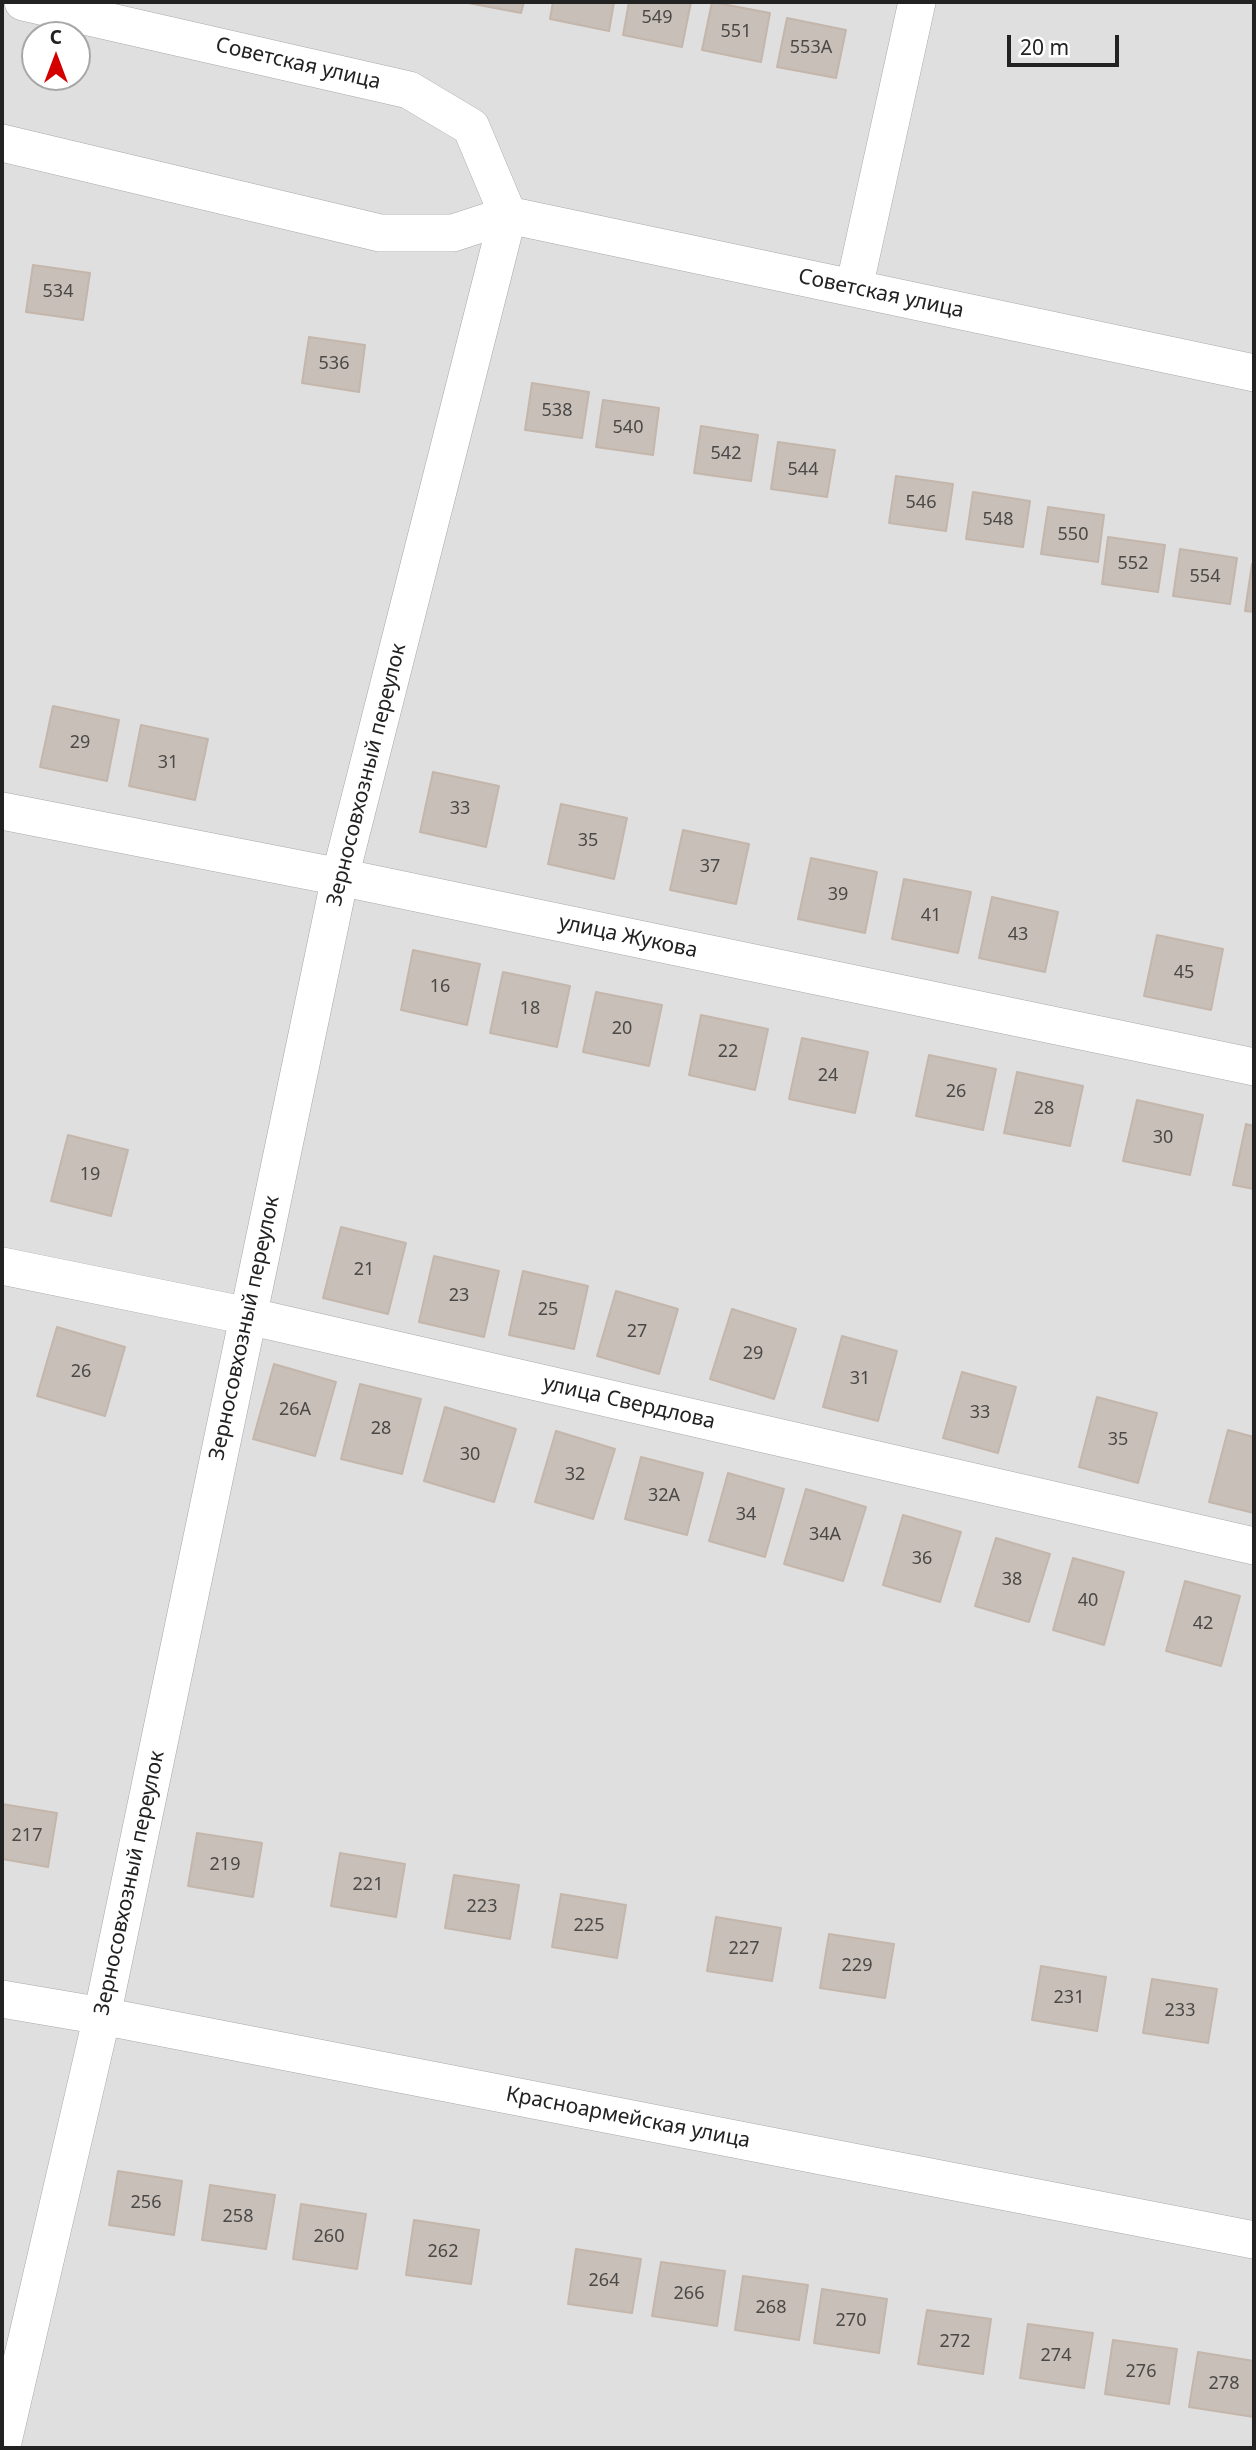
<!DOCTYPE html>
<meta charset="utf-8">
<style>
body{margin:0}
#map{position:relative;width:1256px;height:2450px;overflow:hidden;background:#f2efe9;font-family:"Noto Sans",sans-serif}
canvas{display:block}
.frame{position:absolute;inset:0;border:4px solid #222;pointer-events:none}
.north{position:absolute;left:21px;top:21px;width:70px;height:70px;box-sizing:border-box;background:#fff;border:2px solid #a7a7a7;border-radius:50%;rotate:0deg;font-size:19px;font-weight:700;line-height:28px;text-align:center;color:#222}
.north::after{content:'';display:block;margin:auto;width:24px;height:32px;background:#d40000;clip-path:polygon(50% 0,100% 100%,50% 72%,0 100%)}
.scale{position:absolute;left:1007px;top:35px;width:112px;height:32px;box-sizing:border-box;border:4px solid #222;border-top:0;padding-left:9px;font-size:21px;line-height:24px;white-space:nowrap;color:#222;-webkit-text-stroke:5px #fff;paint-order:stroke}
</style>
<div id="map">
<canvas width="1256" height="2450"></canvas>
<div class="frame"></div>
<div class="north">С</div>
<div class="scale">20 m</div>
</div>
<script>
const context = document.querySelector('canvas').getContext('2d');
context.lineJoin = 'round';
function fillPath(path, color) {
  context.fillStyle = color;
  context.fill(path, 'evenodd');
}
function strokePath(path, color, width, dash) {
  context.strokeStyle = color;
  context.lineWidth = width;
  context.lineCap = dash ? 'butt' : 'round';
  context.setLineDash(dash || []);
  context.stroke(path);
}
function drawText(font, color, halo, rows, align = 'center') {
  context.font = font + ' "Noto Sans",sans-serif';
  context.lineWidth = 7;
  context.setLineDash([]);
  context.textBaseline = 'middle';
  context.strokeStyle = halo;
  context.fillStyle = color;
  for (const [text, x, y, turn = 0] of rows) {
    context.save();
    context.translate(x, y);
    context.rotate((+turn || 0) * Math.PI / 180);
    context.textAlign = isNaN(turn) ? turn : align;
    if (halo) context.strokeText(text, 0, 0);
    context.fillText(text, 0, 0);
    context.restore();
  }
}
fillPath(new Path2D(`
 M 2,2 L 1254,2 L 1254,2448 L 2,2448 ZM 35,35 L 77,35 L 77,77 L 35,77 Z`), '#e0dfdf');
const building = new Path2D(`
 M 463,2 L 524,2 L 521,13 Z
 M 553,2 L 614,2 L 609,31 L 550,19 Z
 M 629,2 L 691,2 L 682,47 L 623,35 Z
 M 712,2 L 770,13 L 761,62 L 702,50 Z
 M 787,18 L 846,30 L 836,78 L 777,67 Z
 M 33,265 L 90,273 L 83,320 L 26,312 Z
 M 309,337 L 365,345 L 359,392 L 302,383 Z
 M 532,383 L 589,392 L 582,438 L 525,430 Z
 M 603,400 L 659,408 L 653,455 L 596,447 Z
 M 701,426 L 758,435 L 751,481 L 694,473 Z
 M 778,442 L 835,450 L 827,497 L 771,489 Z
 M 896,476 L 953,484 L 946,531 L 889,523 Z
 M 973,492 L 1030,501 L 1023,547 L 966,539 Z
 M 1048,507 L 1104,515 L 1098,562 L 1041,554 Z
 M 1108,537 L 1165,545 L 1158,592 L 1102,584 Z
 M 1180,549 L 1237,558 L 1230,604 L 1173,596 Z
 M 1252,564 L 1254,564 L 1254,612 L 1245,611 Z
 M 53,706 L 119,720 L 107,781 L 40,767 Z
 M 141,725 L 208,739 L 195,800 L 129,786 Z
 M 433,772 L 499,786 L 486,847 L 420,832 Z
 M 561,804 L 627,818 L 614,879 L 548,864 Z
 M 683,830 L 749,844 L 736,904 L 670,890 Z
 M 811,858 L 877,872 L 865,933 L 798,919 Z
 M 904,879 L 971,892 L 958,953 L 892,939 Z
 M 992,897 L 1058,912 L 1045,972 L 979,958 Z
 M 1157,935 L 1223,949 L 1211,1010 L 1144,996 Z
 M 413,950 L 480,964 L 467,1025 L 401,1010 Z
 M 503,972 L 570,986 L 557,1047 L 490,1033 Z
 M 596,992 L 662,1005 L 649,1066 L 583,1052 Z
 M 701,1015 L 768,1029 L 755,1090 L 689,1075 Z
 M 802,1038 L 868,1052 L 855,1113 L 789,1099 Z
 M 929,1055 L 996,1069 L 983,1130 L 916,1116 Z
 M 1017,1072 L 1083,1086 L 1070,1146 L 1004,1133 Z
 M 1137,1100 L 1203,1115 L 1190,1175 L 1123,1161 Z
 M 1246,1124 L 1254,1126 L 1254,1189 L 1233,1185 Z
 M 68,1135 L 128,1150 L 111,1216 L 51,1201 Z
 M 341,1227 L 406,1243 L 388,1314 L 323,1298 Z
 M 434,1256 L 499,1271 L 484,1337 L 419,1322 Z
 M 523,1271 L 588,1286 L 574,1349 L 509,1335 Z
 M 616,1291 L 678,1309 L 659,1374 L 597,1356 Z
 M 732,1309 L 796,1329 L 774,1399 L 710,1379 Z
 M 57,1327 L 125,1347 L 105,1416 L 37,1396 Z
 M 842,1336 L 897,1351 L 878,1421 L 823,1407 Z
 M 274,1364 L 336,1382 L 315,1456 L 253,1439 Z
 M 962,1372 L 1016,1387 L 998,1453 L 943,1438 Z
 M 360,1384 L 421,1399 L 402,1474 L 341,1459 Z
 M 1097,1397 L 1157,1413 L 1138,1483 L 1079,1467 Z
 M 445,1407 L 516,1429 L 494,1502 L 424,1481 Z
 M 1228,1430 L 1254,1437 L 1254,1513 L 1209,1502 Z
 M 556,1431 L 615,1449 L 593,1519 L 535,1502 Z
 M 641,1457 L 703,1473 L 687,1535 L 625,1519 Z
 M 728,1473 L 784,1489 L 765,1557 L 709,1541 Z
 M 806,1489 L 866,1507 L 843,1581 L 784,1564 Z
 M 903,1515 L 961,1532 L 940,1602 L 883,1585 Z
 M 996,1538 L 1050,1554 L 1029,1622 L 975,1606 Z
 M 1073,1558 L 1124,1572 L 1104,1645 L 1053,1630 Z
 M 1185,1581 L 1240,1596 L 1221,1666 L 1166,1651 Z
 M 2,1804 L 57,1813 L 48,1867 L 2,1859 Z
 M 197,1833 L 262,1843 L 253,1897 L 188,1886 Z
 M 340,1853 L 405,1864 L 396,1917 L 331,1906 Z
 M 454,1875 L 519,1885 L 510,1939 L 445,1928 Z
 M 561,1894 L 626,1905 L 617,1958 L 552,1947 Z
 M 716,1917 L 781,1928 L 772,1981 L 707,1971 Z
 M 829,1934 L 894,1944 L 885,1998 L 820,1988 Z
 M 1041,1966 L 1106,1977 L 1097,2031 L 1032,2020 Z
 M 1152,1979 L 1217,1989 L 1208,2043 L 1143,2033 Z
 M 118,2171 L 182,2181 L 174,2235 L 109,2225 Z
 M 210,2185 L 275,2195 L 266,2249 L 202,2240 Z
 M 301,2204 L 366,2214 L 357,2269 L 293,2259 Z
 M 414,2220 L 479,2230 L 471,2284 L 406,2275 Z
 M 576,2249 L 641,2259 L 632,2313 L 568,2304 Z
 M 661,2262 L 725,2271 L 717,2326 L 652,2316 Z
 M 743,2276 L 808,2285 L 799,2340 L 735,2330 Z
 M 822,2289 L 887,2299 L 879,2353 L 814,2343 Z
 M 927,2310 L 991,2319 L 983,2374 L 918,2364 Z
 M 1028,2324 L 1093,2333 L 1084,2388 L 1020,2378 Z
 M 1113,2340 L 1177,2349 L 1169,2404 L 1105,2394 Z
 M 1198,2352 L 1254,2361 L 1254,2417 L 1189,2407 Z`);
fillPath(building, '#c7bfb8');
strokePath(building, '#c4b6ab', 2);
const minor = new Path2D(`
 M 23,2 L 409,90 L 471,127 L 508,215 L 1254,373
 M 2,143 L 380,233 L 453,233 L 508,215
 M 854,288 L 917,2
 M 2,811 L 340,877 L 1254,1067
 M 2,1266 L 248,1316 L 1254,1546
 M 2,1999 L 102,2016 L 1254,2240
 M 2,2446 L 102,2016 L 340,877 L 508,215`);
strokePath(minor, '#a9a9a9', 38);
strokePath(minor, '#fff', 37);
drawText('18px', '#4b4948', null, [
 ["549",657,18],
 ["551",736,32],
 ["553А",811,48],
 ["534",58,292],
 ["536",334,364],
 ["538",557,411],
 ["540",628,428],
 ["542",726,454],
 ["544",803,470],
 ["546",921,503],
 ["548",998,520],
 ["550",1073,535],
 ["552",1133,564],
 ["554",1205,577],
 ["29",80,743],
 ["31",168,763],
 ["33",460,809],
 ["35",588,841],
 ["37",710,867],
 ["39",838,895],
 ["41",931,916],
 ["43",1018,935],
 ["45",1184,973],
 ["16",440,987],
 ["18",530,1009],
 ["20",622,1029],
 ["22",728,1052],
 ["24",828,1076],
 ["26",956,1092],
 ["28",1044,1109],
 ["30",1163,1138],
 ["19",90,1175],
 ["21",364,1270],
 ["23",459,1296],
 ["25",548,1310],
 ["27",637,1332],
 ["29",753,1354],
 ["26",81,1372],
 ["31",860,1379],
 ["26А",295,1410],
 ["33",980,1413],
 ["28",381,1429],
 ["35",1118,1440],
 ["30",470,1455],
 ["32",575,1475],
 ["32А",664,1496],
 ["34",746,1515],
 ["34А",825,1535],
 ["36",922,1559],
 ["38",1012,1580],
 ["40",1088,1601],
 ["42",1203,1624],
 ["217",27,1836],
 ["219",225,1865],
 ["221",368,1885],
 ["223",482,1907],
 ["225",589,1926],
 ["227",744,1949],
 ["229",857,1966],
 ["231",1069,1998],
 ["233",1180,2011],
 ["256",146,2203],
 ["258",238,2217],
 ["260",329,2237],
 ["262",443,2252],
 ["264",604,2281],
 ["266",689,2294],
 ["268",771,2308],
 ["270",851,2321],
 ["272",955,2342],
 ["274",1056,2356],
 ["276",1141,2372],
 ["278",1224,2384]
]);
drawText('21px', '#222', '#fff', [
 ["Советская улица",298,64,13],
 ["Советская улица",881,294,12],
 ["Зерносовхозный переулок",367,775,-76],
 ["улица Жукова",628,937,12],
 ["Зерносовхозный переулок",245,1328,-78],
 ["улица Свердлова",629,1403,13],
 ["Зерносовхозный переулок",130,1883,-78],
 ["Красноармейская улица",628,2118,11]
]);
</script>
